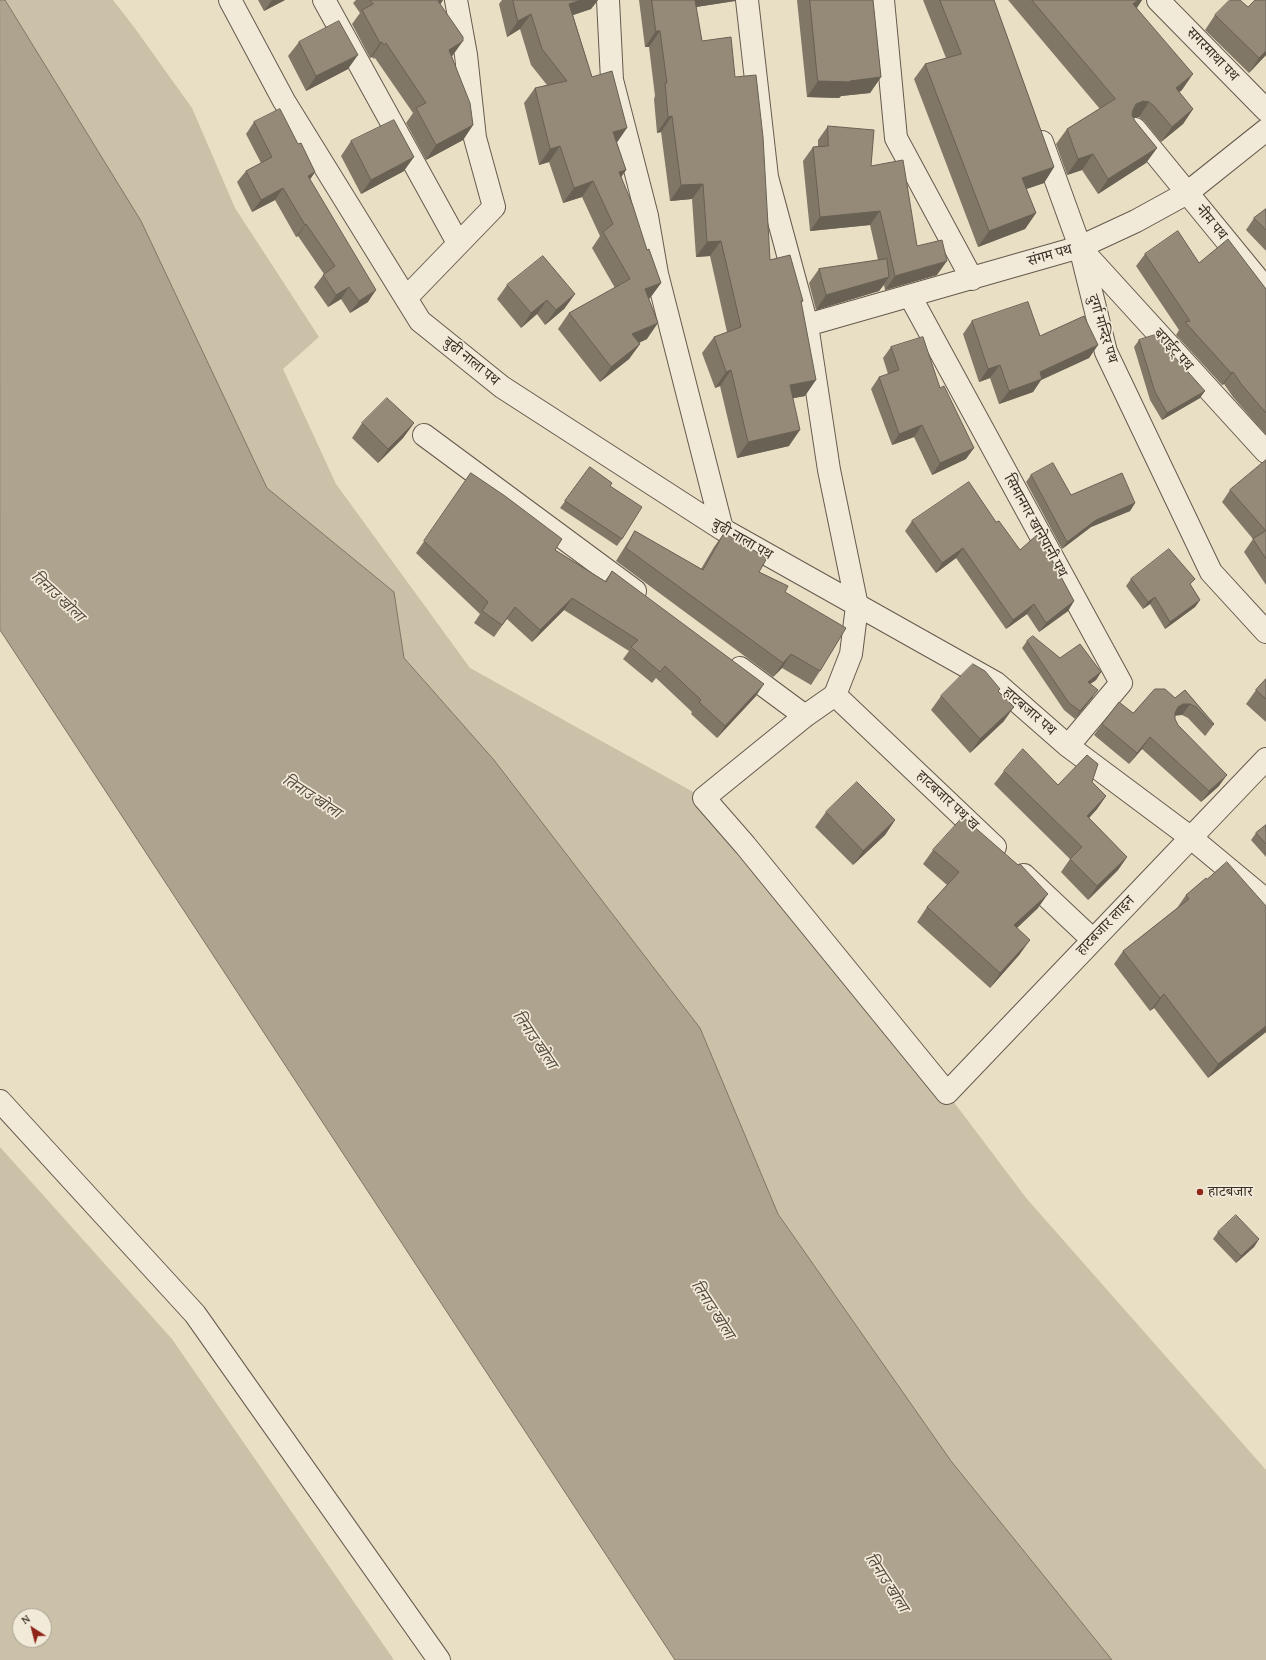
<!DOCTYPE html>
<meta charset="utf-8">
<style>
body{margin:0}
#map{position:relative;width:1266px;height:1660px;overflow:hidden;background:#e9dfc4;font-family:"Gentium Book Plus",serif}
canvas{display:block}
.north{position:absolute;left:12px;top:1608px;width:40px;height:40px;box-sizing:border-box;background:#f1ead9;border:1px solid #a89f91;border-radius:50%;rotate:324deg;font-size:11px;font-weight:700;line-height:16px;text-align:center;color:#3a2e25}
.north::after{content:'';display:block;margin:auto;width:14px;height:18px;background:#8f2418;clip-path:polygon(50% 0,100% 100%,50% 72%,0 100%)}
</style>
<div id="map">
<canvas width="1266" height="1660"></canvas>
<div class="north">N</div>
</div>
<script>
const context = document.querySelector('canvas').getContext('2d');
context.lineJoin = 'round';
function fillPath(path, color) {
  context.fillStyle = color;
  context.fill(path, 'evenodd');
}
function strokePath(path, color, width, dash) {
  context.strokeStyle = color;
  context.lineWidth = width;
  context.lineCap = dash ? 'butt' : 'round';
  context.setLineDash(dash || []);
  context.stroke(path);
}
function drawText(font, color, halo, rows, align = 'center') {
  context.font = font + ' "Gentium Book Plus","Noto Serif Devanagari",serif';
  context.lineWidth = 3.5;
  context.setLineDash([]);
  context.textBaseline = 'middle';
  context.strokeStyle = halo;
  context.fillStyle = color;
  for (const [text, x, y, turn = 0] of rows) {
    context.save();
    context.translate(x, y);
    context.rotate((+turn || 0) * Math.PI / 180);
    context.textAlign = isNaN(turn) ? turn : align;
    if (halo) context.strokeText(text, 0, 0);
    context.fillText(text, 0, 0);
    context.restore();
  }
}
fillPath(new Path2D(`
 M 5,0 L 113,0 L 134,27 L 192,108 L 235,208 L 319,337 L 283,369 L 336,484 L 470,668 L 704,798 L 947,1093 L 1027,1199 L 1266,1470 L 1266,1660 L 1112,1660 L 951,1461 L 778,1214 L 700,1028 L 494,760 L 404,658 L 394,592 L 267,488 L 141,221 Z
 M 0,1147 L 172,1339 L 394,1660 L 0,1660 ZM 20,1616 L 44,1616 L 44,1640 L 20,1640 Z`), '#cbc1a9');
const water = new Path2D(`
 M 0,0 L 5,0 L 141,221 L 267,488 L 394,592 L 404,658 L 494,760 L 700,1028 L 778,1214 L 951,1461 L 1112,1660 L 675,1660 L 0,630 Z`);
fillPath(water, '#aea38e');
strokePath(water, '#807464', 1);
const minor = new Path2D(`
 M 230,0 L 284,101 L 420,321 L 502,387 L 722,529 L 996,683 L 1068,746 L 1190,837 L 1266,900
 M 324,0 L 458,243
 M 608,0 L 612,80 L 647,216 L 657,274 L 722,529
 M 747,0 L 767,177 L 807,325 L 829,470 L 857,606 L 851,654 L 835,695 L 805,716 L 704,798 L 745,845 L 947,1093 L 1266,759
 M 883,0 L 896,138 L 972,279
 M 1158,0 L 1266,110
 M 1135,129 L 1266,289
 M 1042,142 L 1080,247 L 1106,352 L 1211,572 L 1266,632
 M 1081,249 L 1266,452
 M 910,296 L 1121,683 L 1068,746
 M 406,298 L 494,207 L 475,138 L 466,55 L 456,0
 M 807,325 L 1080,247 L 1136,221 L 1187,193 L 1266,130
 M 424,435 L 635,591
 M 740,668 L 805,716
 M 835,695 L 995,847
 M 1024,875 L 1093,940
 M 0,1101 L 195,1314 L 439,1660`);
strokePath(minor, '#665a4d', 24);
strokePath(minor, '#f1ead9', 22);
fillPath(new Path2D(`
 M 258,0 L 285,0 L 264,11 Z
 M 356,0 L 443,0 L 440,4 L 453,55 L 452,56 L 473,125 L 463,140 L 426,160 L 406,123 L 413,113 L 375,58 L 374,59 L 372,57 L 370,58 L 352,24 L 360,13 L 353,3 Z
 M 502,0 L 598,0 L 591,9 L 573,15 L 592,77 L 617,143 L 626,170 L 621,177 L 647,250 L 661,283 L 650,298 L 649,299 L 647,339 L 639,343 L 640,344 L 629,359 L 600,382 L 558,329 L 569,313 L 615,288 L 592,248 L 600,236 L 582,197 L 563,203 L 549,162 L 539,165 L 524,103 L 535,88 L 547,85 L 531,65 L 520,29 L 507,37 L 499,4 Z
 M 639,0 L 735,0 L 735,1 L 696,7 L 702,41 L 735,77 L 770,260 L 803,301 L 801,304 L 805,396 L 793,398 L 789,446 L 737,458 L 720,386 L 715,388 L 702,353 L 714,337 L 727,332 L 710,256 L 696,257 L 692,199 L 670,201 L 661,132 L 657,133 L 654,99 L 655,96 L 649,47 L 645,47 Z
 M 797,0 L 873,0 L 881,77 L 870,93 L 841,96 L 839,98 L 807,97 Z
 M 923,0 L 994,0 L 1054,167 L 1044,183 L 1026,189 L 1036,213 L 1025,229 L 978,247 L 914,79 L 925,64 L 946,58 Z
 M 1008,0 L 1142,0 L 1137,8 L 1182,90 L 1179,92 L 1193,109 L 1183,124 L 1161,142 L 1144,121 L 1139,117 L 1133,117 L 1135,121 L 1157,148 L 1146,163 L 1098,194 L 1082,170 L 1067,175 L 1056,144 L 1067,129 L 1100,109 Z
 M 1266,0 L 1266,55 L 1249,73 L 1205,30 L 1215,15 L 1248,7 Z
 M 299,42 L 348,69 L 306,91 L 288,56 Z
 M 254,122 L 298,144 L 315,172 L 310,179 L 368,302 L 350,313 L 341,299 L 328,307 L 314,287 L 324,274 L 298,236 L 296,237 L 275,200 L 252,212 L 237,182 L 246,171 L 261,163 L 246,134 Z
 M 828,126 L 871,166 L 917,246 L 937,275 L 885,290 L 884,285 L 879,291 L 816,310 L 809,283 L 819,269 L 878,260 L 870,225 L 810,231 L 803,161 L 813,147 L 818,146 L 818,140 Z
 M 351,141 L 404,171 L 361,194 L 341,156 Z
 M 1266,209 L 1266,251 L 1246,230 L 1254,218 Z
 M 1145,254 L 1199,263 L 1266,289 L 1266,435 L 1233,397 L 1224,384 L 1222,385 L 1176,335 L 1179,330 L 1136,266 Z
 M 507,285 L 575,294 L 564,309 L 545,325 L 537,314 L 521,328 L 497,299 Z
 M 972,321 L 1040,336 L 1098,345 L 1089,358 L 1041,380 L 1033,392 L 999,404 L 990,378 L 979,382 L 963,334 Z
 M 1139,340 L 1200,398 L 1162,420 L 1150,400 L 1134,347 Z
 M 891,347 L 940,388 L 966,459 L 932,475 L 914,437 L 892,445 L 871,389 L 879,377 L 888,374 L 883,358 Z
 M 362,423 L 414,423 L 403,438 L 378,463 L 352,438 Z
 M 1266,460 L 1266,585 L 1244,552 L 1253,539 L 1222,502 L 1230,490 Z
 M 590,467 L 610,486 L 622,539 L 617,546 L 560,508 Z
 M 471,473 L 555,550 L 605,581 L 612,571 L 756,696 L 717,738 L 691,714 L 692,712 L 656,678 L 652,683 L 623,659 L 629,651 L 564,610 L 532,642 L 507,619 L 494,637 L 474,623 L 480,614 L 416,553 Z
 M 1031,475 L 1071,495 L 1135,503 L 1130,511 L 1091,527 L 1062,549 L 1026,482 Z
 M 912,521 L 996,522 L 1020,550 L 1074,601 L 1068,611 L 1039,632 L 1027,614 L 1006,629 L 956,558 L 936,573 L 905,531 Z
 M 635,531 L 701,569 L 714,547 L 724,533 L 759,572 L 785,592 L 820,671 L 811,685 L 782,668 L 773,677 L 616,561 L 626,545 Z
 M 1131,579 L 1191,585 L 1200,600 L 1195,607 L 1165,629 L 1150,604 L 1143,609 L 1126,586 Z
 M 1027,641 L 1060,658 L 1101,672 L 1096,680 L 1090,684 L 1093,697 L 1075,719 L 1064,710 L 1022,648 Z
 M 1266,679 L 1266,722 L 1246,704 L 1256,690 Z
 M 1185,690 L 1214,724 L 1205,736 L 1188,718 L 1182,715 L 1175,716 L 1175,719 L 1178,725 L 1219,786 L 1201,802 L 1142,749 L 1129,764 L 1094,735 L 1102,724 L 1175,698 Z
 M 998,691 L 1004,721 L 970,753 L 931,710 L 941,696 Z
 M 1004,771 L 1058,785 L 1092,782 L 1106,796 L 1097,809 L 1089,818 L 1127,857 L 1118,870 L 1088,900 L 1061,872 L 1070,859 L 994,784 Z
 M 826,812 L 895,820 L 885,835 L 853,865 L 815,827 Z
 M 1266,825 L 1266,857 L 1251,840 L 1256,833 Z
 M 933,850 L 1038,908 L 1017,928 L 1020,954 L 990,988 L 917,922 L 927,907 L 947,885 L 923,864 Z
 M 1207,879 L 1266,906 L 1266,1032 L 1208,1078 L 1154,1008 L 1150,1011 L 1114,964 L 1123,951 L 1177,908 L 1186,895 Z
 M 1218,1232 L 1259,1239 L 1254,1247 L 1236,1263 L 1213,1239 Z`), '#807767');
fillPath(new Path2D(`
 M 272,0 L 285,0 L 264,11 Z
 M 440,0 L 443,0 L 436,11 L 438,1 Z
 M 581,0 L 598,0 L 591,9 L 558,20 L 569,4 Z
 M 689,0 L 735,0 L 735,1 L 683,9 Z
 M 1138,0 L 1142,0 L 1137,7 L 1123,19 L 1133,4 Z
 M 531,14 L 520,29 L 507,37 L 518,21 Z
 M 656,31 L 660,31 L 649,47 L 645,47 Z
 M 463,41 L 453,55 L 439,65 L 449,50 Z
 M 382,42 L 372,57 L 370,58 L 380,43 Z
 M 1266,51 L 1266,55 L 1249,73 L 1259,58 Z
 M 358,55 L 348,69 L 306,91 L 316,76 Z
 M 1193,74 L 1182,90 L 1165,103 L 1176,88 Z
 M 881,77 L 870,93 L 841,96 L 839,98 L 807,97 L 818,81 L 850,81 Z
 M 1143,101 L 1149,102 L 1139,117 L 1132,117 L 1126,120 L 1136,104 Z
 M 1193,109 L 1183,124 L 1161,142 L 1172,127 Z
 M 672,116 L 661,132 L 657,133 L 668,117 Z
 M 473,125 L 463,140 L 426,160 L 436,145 Z
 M 627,128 L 616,144 L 613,132 Z
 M 560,146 L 549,162 L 539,165 L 550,149 Z
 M 1157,148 L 1146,163 L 1098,194 L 1108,179 Z
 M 1093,154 L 1082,170 L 1067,175 L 1078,159 Z
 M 414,157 L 404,171 L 361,194 L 371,180 Z
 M 1054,167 L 1044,183 L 1012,194 L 1022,178 Z
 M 626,170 L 615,186 L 619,172 Z
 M 315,172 L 307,184 L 308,176 Z
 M 593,181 L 582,197 L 563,203 L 574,188 Z
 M 703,184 L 692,199 L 670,201 L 681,185 Z
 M 283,188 L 275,200 L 252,212 L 261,200 Z
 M 880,211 L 870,225 L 810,231 L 820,217 Z
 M 1036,213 L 1025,229 L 978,247 L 989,231 Z
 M 306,224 L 298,236 L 296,237 L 305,225 Z
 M 721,241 L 710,256 L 696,257 L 707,242 Z
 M 947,261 L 937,275 L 885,290 L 895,276 Z
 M 889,277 L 879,291 L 816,310 L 826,295 Z
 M 661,283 L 650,298 L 634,305 L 645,289 Z
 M 349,287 L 341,299 L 328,307 L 336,295 Z
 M 376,290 L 368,302 L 350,313 L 359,301 Z
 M 575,294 L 564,309 L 545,325 L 556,310 Z
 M 547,300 L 537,314 L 521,328 L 531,313 Z
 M 658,323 L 647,339 L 621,350 L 632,334 Z
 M 640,344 L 629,359 L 600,382 L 611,367 Z
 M 1098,345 L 1089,358 L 1041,380 L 1033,392 L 999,404 L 1009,391 L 1040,372 Z
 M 1000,365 L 990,378 L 979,382 L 988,369 Z
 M 731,370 L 720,386 L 715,388 L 726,372 Z
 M 1233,372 L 1224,384 L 1222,385 L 1231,373 Z
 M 816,380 L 805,396 L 779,401 L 790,385 Z
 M 1205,391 L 1200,398 L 1162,420 L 1167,413 Z
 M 414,423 L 403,438 L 378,463 L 388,449 Z
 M 922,425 L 914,437 L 892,445 L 899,434 Z
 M 800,430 L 789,446 L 737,458 L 748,442 Z
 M 974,448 L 966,459 L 932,475 L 940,463 Z
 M 1135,503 L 1130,511 L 1091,527 L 1062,549 L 1067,542 L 1096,520 Z
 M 963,548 L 956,558 L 936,573 L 942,563 Z
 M 1155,597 L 1150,604 L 1143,609 L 1148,602 Z
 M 572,598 L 564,610 L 532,642 L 540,630 Z
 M 1200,600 L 1195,607 L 1165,629 L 1170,622 Z
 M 1074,601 L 1068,611 L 1039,632 L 1046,623 Z
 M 1034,604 L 1027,614 L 1006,629 L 1013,620 Z
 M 791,654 L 782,668 L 773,677 L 783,663 Z
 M 1101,672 L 1096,680 L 1083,689 L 1088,682 Z
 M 764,684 L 756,696 L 717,738 L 725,726 Z
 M 1098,690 L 1093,697 L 1075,719 L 1080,711 Z
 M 1183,704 L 1190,704 L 1182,715 L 1176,715 L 1170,718 L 1178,707 Z
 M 1014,707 L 1004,721 L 970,753 L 980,739 Z
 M 1214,724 L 1206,735 L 1205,736 L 1213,725 Z
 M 1150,737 L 1142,749 L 1129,764 L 1137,753 Z
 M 1227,775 L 1219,786 L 1201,802 L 1209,791 Z
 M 1106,796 L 1097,809 L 1078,830 L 1087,816 Z
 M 895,820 L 885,835 L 853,865 L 863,851 Z
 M 1127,857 L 1118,870 L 1088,900 L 1097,886 Z
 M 1048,894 L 1038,908 L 1004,940 L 1014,925 Z
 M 1030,940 L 1020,954 L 990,988 L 1000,973 Z
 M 1164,994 L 1154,1008 L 1150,1011 L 1160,998 Z
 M 1266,1026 L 1266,1032 L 1208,1078 L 1218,1064 Z
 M 1259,1239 L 1254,1247 L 1236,1263 L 1241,1256 Z`), '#686154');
const building = new Path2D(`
 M 370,0 L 440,0 L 438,1 L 463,37 L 463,41 L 449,50 L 470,103 L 473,125 L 436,145 L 416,108 L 426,103 L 386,43 L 384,45 L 382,42 L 380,43 L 362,10 L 373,4 Z
 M 513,0 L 581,0 L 569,4 L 592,77 L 612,71 L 627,128 L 613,132 L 626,170 L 619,172 L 633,206 L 647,250 L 649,249 L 661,283 L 645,289 L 658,323 L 632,334 L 640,344 L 611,367 L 569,313 L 630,279 L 603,232 L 613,224 L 593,181 L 574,188 L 560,146 L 550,149 L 535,88 L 567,81 L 542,49 L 531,14 L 518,21 Z
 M 652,0 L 695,0 L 702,41 L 731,37 L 735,77 L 756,75 L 763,137 L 770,260 L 790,255 L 803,301 L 801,301 L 816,380 L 790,385 L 800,430 L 748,442 L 731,370 L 726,372 L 714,337 L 741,327 L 721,241 L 707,242 L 703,184 L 681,185 L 672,116 L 668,117 L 665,83 L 667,83 L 660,31 L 656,31 Z
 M 810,0 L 873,0 L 881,77 L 850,81 L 850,82 L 818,81 Z
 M 940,0 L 994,0 L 1054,167 L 1022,178 L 1036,213 L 989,231 L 925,64 L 961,54 Z
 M 1032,0 L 1138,0 L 1133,4 L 1193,74 L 1176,88 L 1193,109 L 1172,127 L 1154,106 L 1149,102 L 1143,101 L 1136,104 L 1133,110 L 1132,115 L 1135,121 L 1157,148 L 1108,179 L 1093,154 L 1078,159 L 1067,129 L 1115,99 Z
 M 1230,0 L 1240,0 L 1248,7 L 1255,0 L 1266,0 L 1266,51 L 1259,58 L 1215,15 Z
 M 339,21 L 358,55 L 316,76 L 299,42 Z
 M 280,109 L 298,144 L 301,143 L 315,172 L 308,176 L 376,290 L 359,301 L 349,287 L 336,295 L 323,275 L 335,266 L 306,224 L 305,225 L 283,188 L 261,200 L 246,171 L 272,157 L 254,122 Z
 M 394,120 L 414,157 L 371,180 L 351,141 Z
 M 828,126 L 874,130 L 871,166 L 903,160 L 917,246 L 942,240 L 947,261 L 895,276 L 880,211 L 820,217 L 813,147 L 828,146 Z
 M 1266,209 L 1266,230 L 1254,218 Z
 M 1178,231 L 1199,263 L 1228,239 L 1266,289 L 1266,413 L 1242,385 L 1233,372 L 1231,373 L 1185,322 L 1190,321 L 1145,254 Z
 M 543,256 L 575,294 L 556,310 L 547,300 L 531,313 L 507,285 Z
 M 887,259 L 889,277 L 826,295 L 819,269 Z
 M 1028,302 L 1040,336 L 1084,316 L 1098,345 L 1040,372 L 1042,379 L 1009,391 L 1000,365 L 988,369 L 972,321 Z
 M 1155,335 L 1205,391 L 1167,413 L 1155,392 L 1139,340 Z
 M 923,337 L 940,388 L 944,386 L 974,448 L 940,463 L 922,425 L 899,434 L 879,377 L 899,370 L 891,347 Z
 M 387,398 L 414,423 L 388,449 L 362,423 Z
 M 1266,460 L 1266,531 L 1230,490 Z
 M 1053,463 L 1071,495 L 1122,473 L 1135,503 L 1096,520 L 1067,542 L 1031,475 Z
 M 590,467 L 612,483 L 610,486 L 642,507 L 622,539 L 565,501 Z
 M 471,473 L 505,496 L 562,539 L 555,550 L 606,582 L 612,571 L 764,684 L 725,726 L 699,702 L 701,700 L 665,666 L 660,672 L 631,647 L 638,640 L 572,598 L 540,630 L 515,607 L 502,625 L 482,611 L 488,602 L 424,541 Z
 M 969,482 L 996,522 L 999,521 L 1020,550 L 1038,534 L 1074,601 L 1046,623 L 1034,604 L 1013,620 L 963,548 L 942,563 L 912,521 Z
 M 635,531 L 703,570 L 724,533 L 767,558 L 759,572 L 788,586 L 785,592 L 846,628 L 820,671 L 791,654 L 783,663 L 626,548 Z
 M 1266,531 L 1266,559 L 1253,539 Z
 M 1169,549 L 1195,579 L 1190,584 L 1200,600 L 1170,622 L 1155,597 L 1148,602 L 1131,579 Z
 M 1033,636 L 1060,658 L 1080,644 L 1101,672 L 1088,682 L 1098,690 L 1080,711 L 1069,703 L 1027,641 Z
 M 973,664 L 985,671 L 1000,689 L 998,691 L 1014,707 L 980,739 L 941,696 Z
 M 1266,679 L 1266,699 L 1256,690 Z
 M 1155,689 L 1165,689 L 1175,698 L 1185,690 L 1214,724 L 1213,725 L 1196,707 L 1190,704 L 1183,704 L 1178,707 L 1175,713 L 1175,719 L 1178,725 L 1227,775 L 1209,791 L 1150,737 L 1137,753 L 1102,724 L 1119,702 L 1133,713 Z
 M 1023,749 L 1058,785 L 1087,755 L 1098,764 L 1092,782 L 1106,796 L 1087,816 L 1127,857 L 1097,886 L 1070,859 L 1082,847 L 1004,771 Z
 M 857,782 L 895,820 L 863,851 L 826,812 Z
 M 963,817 L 1018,865 L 1020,864 L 1048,894 L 1014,925 L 1030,940 L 1000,973 L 927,907 L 959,872 L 933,850 Z
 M 1266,825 L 1266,844 L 1256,833 Z
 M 1227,862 L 1266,906 L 1266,1026 L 1218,1064 L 1164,994 L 1160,998 L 1123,951 L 1189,899 L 1186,895 L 1206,878 L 1207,879 Z
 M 1236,1215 L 1259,1239 L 1241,1256 L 1218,1232 Z`);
fillPath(building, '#958a78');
strokePath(building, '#686154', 1);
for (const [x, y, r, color] of [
 [1200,1192,4,"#8f2418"]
]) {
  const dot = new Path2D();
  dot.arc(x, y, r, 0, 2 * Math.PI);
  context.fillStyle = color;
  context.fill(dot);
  strokePath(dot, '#f1ead9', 1.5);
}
drawText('15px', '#3a2e25', '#f1ead9', [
 ["सगरमाथा पथ",1212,55,46],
 ["नीम पथ",1211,223,50],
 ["संगम पथ",1050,256,-16],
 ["दुर्गा मन्दिर पथ",1102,329,73],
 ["बराईट् पथ",1173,350,48],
 ["बुढी नाला पथ",471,362,39],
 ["सिमानगर खानेपानी पथ",1035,526,61],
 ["बुढी नाला पथ",742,540,30],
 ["हाटबजार पथ",1029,712,41],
 ["हाटबजार पथ ख",947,801,43],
 ["हाटबजार लाइन",1106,926,-46]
]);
drawText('15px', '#3a2e25', '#f1ead9', [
 ["हाटबजार",1208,1192]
], 'left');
drawText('italic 16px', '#574b3f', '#f1ead9', [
 ["तिनाउ खोला",57,597,43],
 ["तिनाउ खोला",311,797,33],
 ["तिनाउ खोला",534,1040,56],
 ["तिनाउ खोला",712,1310,57],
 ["तिनाउ खोला",886,1583,57]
]);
</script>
